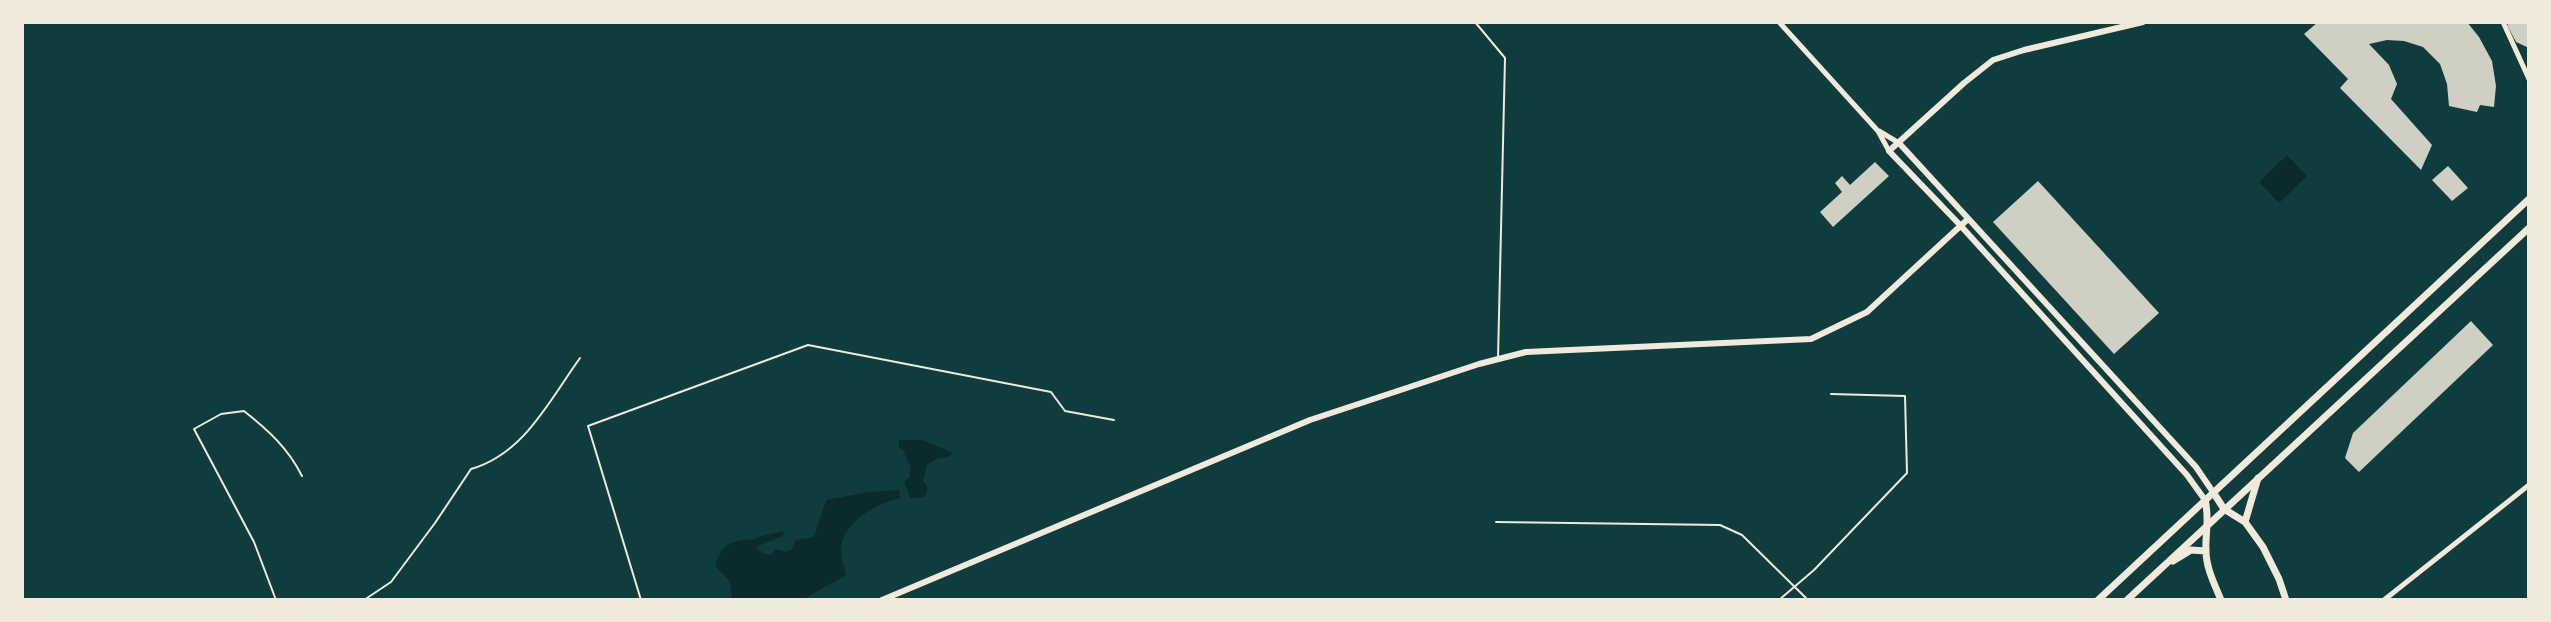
<!DOCTYPE html>
<style>
body{margin:0}
#map{position:relative;width:2551px;height:622px;overflow:hidden;background:#0f3d3e;font-family:"Asap Condensed",sans-serif}
canvas{display:block}
.frame{position:absolute;inset:0;border:24px solid #f1e9da;pointer-events:none}
</style>
<div id="map">
<canvas width="2551" height="622"></canvas>
<div class="frame"></div>
</div>
<script>
const context = document.querySelector('canvas').getContext('2d');
context.lineJoin = 'round';
function fillPath(path, color) {
  context.fillStyle = color;
  context.fill(path, 'evenodd');
}
function strokePath(path, color, width, dash) {
  context.strokeStyle = color;
  context.lineWidth = width;
  context.lineCap = dash ? 'butt' : 'round';
  context.setLineDash(dash || []);
  context.stroke(path);
}
fillPath(new Path2D(`
 M 2287,155 L 2307,176 L 2279,203 L 2259,182 Z
 M 899,440 L 922,440 L 952,452 L 951,456 L 936,459 L 927,465 L 923,481 L 927,485 L 927,493 L 923,498 L 910,498 L 904,482 L 910,477 L 910,466 L 903,450 L 899,448 Z
 M 899,490 L 900,498 C 877,504 842,521 841,550 C 841,558 844,567 846,575 L 802,600 L 732,600 L 730,582 L 715,566 C 723,541 732,541 756,539 L 758,537 L 784,531 L 783,536 L 756,547 L 762,553 L 770,555 L 776,549 L 786,552 L 792,549 L 796,540 L 814,537 L 826,500 L 869,492 Z`), '#0a2a2b');
fillPath(new Path2D(`
 M 2318,22 L 2467,22 L 2479,37 L 2492,61 L 2496,86 L 2494,107 L 2480,105 L 2477,112 L 2449,106 L 2447,84 L 2440,64 L 2423,47 L 2404,41 L 2387,40 L 2369,44 L 2389,65 L 2397,84 L 2391,99 L 2432,145 L 2421,170 L 2340,88 L 2348,79 L 2304,34 Z
 M 2511,22 L 2529,22 L 2529,48 L 2516,42 L 2507,25 Z
 M 1875,162 L 1889,176 L 1833,227 L 1820,212 L 1842,192 L 1835,183 L 1842,176 L 1850,185 Z
 M 2448,166 L 2468,188 L 2452,201 L 2432,180 Z
 M 2038,181 L 2159,313 L 2114,354 L 1993,222 Z
 M 2471,321 L 2493,345 L 2359,472 L 2345,458 L 2353,433 Z`), '#cfcfc3');
strokePath(new Path2D(`
 M 1475,22 L 1505,58 L 1498,358
 M 1496,522 L 1720,525 L 1742,535 L 1808,600
 M 276,600 L 254,542 L 194,429 L 221,414 L 244,411 C 268,430 288,448 302,476
 M 364,600 L 391,582 L 435,523 L 471,469 C 524,454 549,401 580,358
 M 641,600 L 588,426 L 808,345 L 1051,392 L 1065,411 L 1114,420
 M 1779,600 L 1814,570 L 1907,473 L 1905,396 L 1831,394`), '#f1e9da', 2);
strokePath(new Path2D(`
 M 1779,22 L 1878,131 L 1889,151
 M 2503,22 L 2529,79
 M 1879,131 L 1899,143
 M 2384,600 L 2529,485`), '#f1e9da', 5);
strokePath(new Path2D(`
 M 2143,22 L 2024,50 L 1993,60 L 1964,83 L 1889,151 L 1960,225 L 2187,475 L 2205,500
 M 1899,143 L 2196,467 L 2213,492
 M 882,600 L 1310,420 L 1479,364 L 1526,352 L 1811,339 L 1867,312 L 1968,219`), '#f1e9da', 6);
strokePath(new Path2D(`
 M 2213,492 L 2224,509 L 2245,522 L 2263,547 L 2279,579 L 2286,600
 M 2205,500 C 2210,518 2205,533 2206,551 C 2206,568 2215,585 2221,600
 M 2245,522 L 2258,478
 M 2173,561 L 2191,550 L 2206,551`), '#f1e9da', 7);
strokePath(new Path2D(`
 M 2098,600 L 2529,199
 M 2127,600 L 2529,228`), '#f1e9da', 7);
</script>
